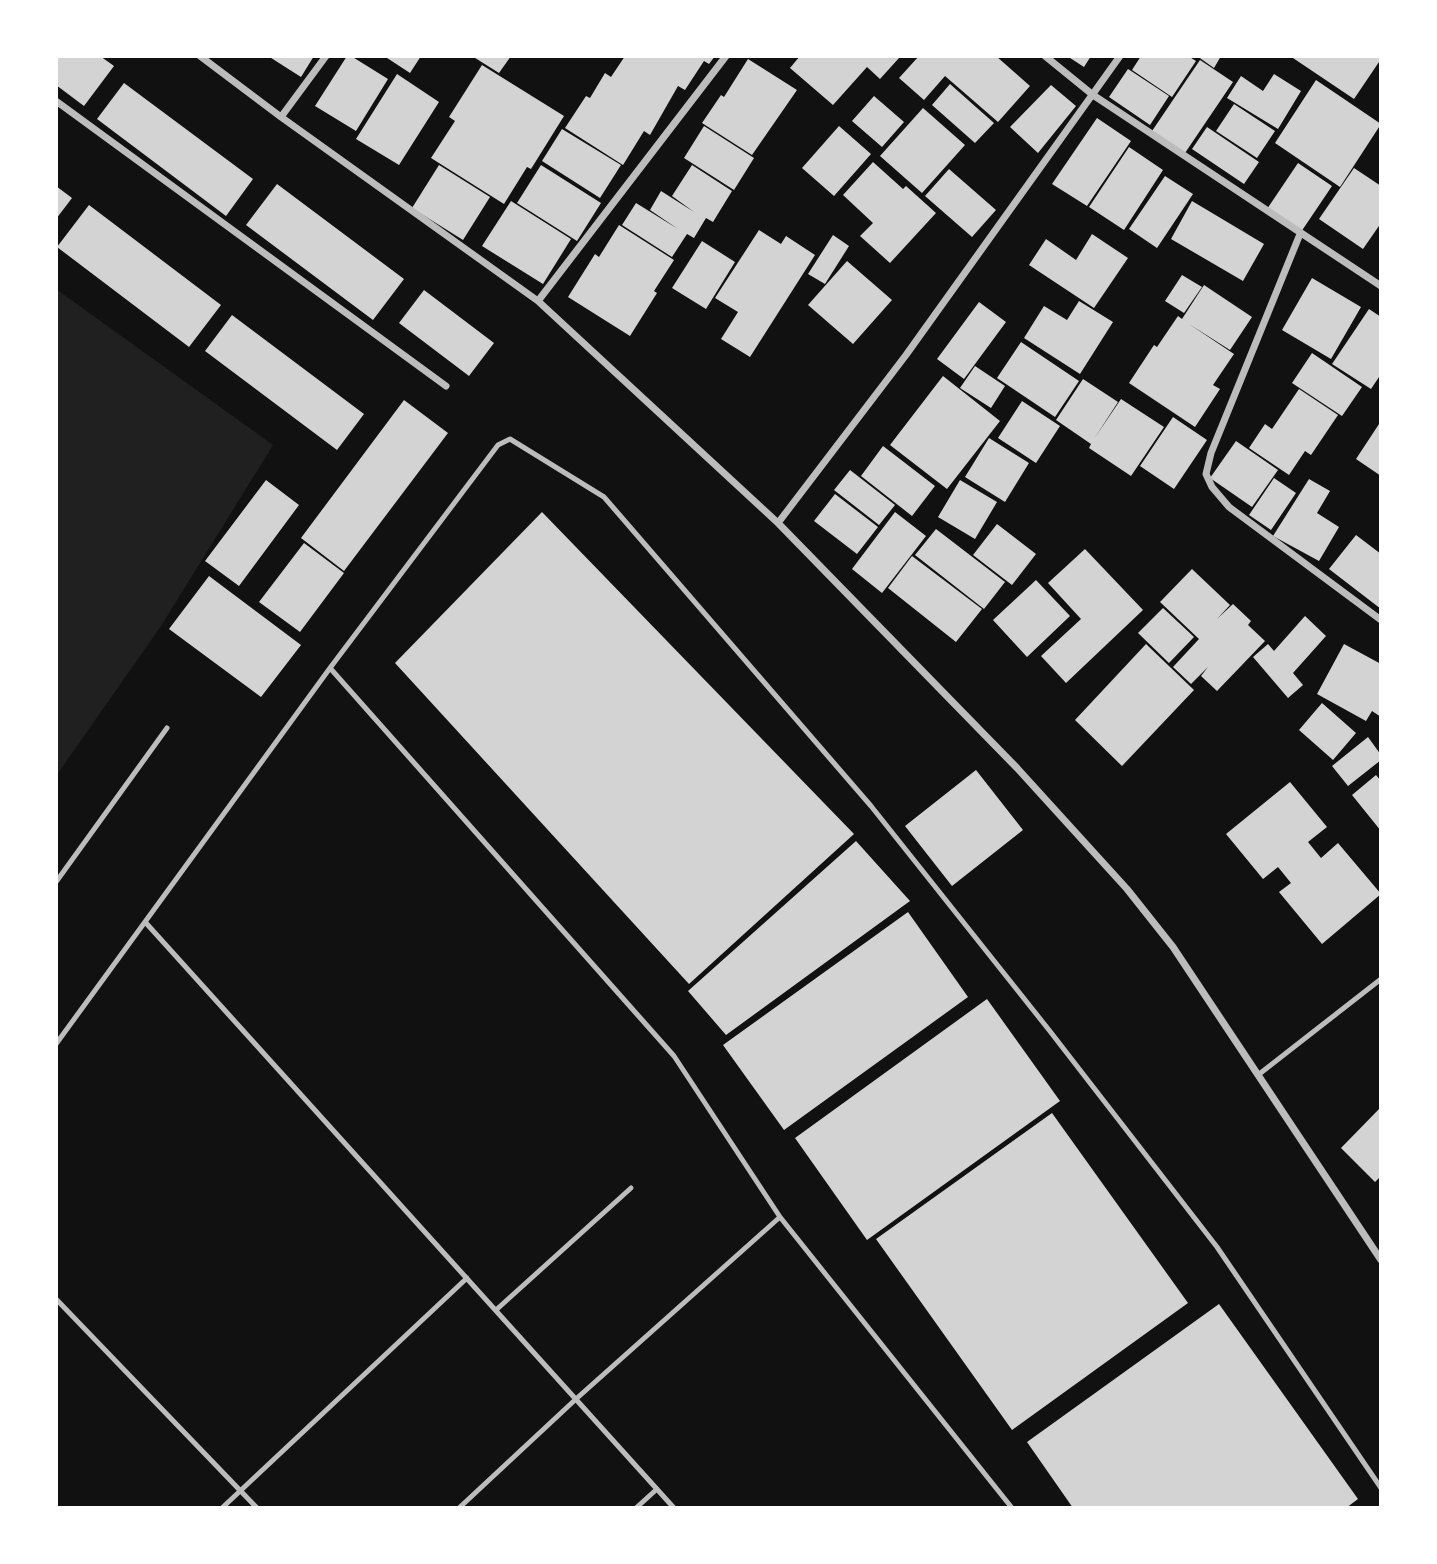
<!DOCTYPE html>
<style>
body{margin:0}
#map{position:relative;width:1437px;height:1564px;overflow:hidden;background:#111;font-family:Quicksand,sans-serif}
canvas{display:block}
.frame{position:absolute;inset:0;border:58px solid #fff;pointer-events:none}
</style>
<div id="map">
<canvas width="1437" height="1564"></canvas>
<div class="frame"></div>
</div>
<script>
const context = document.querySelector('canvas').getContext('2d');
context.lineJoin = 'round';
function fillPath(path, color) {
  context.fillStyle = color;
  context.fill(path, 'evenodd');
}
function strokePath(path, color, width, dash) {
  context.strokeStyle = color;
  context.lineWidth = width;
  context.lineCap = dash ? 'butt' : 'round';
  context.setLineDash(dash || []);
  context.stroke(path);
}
fillPath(new Path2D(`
 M 56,289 L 273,445 L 161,626 L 56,776 Z`), '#202020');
fillPath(new Path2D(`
 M 56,56 L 100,56 L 114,66 L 84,106 L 56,85 Z
 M 268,56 L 314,56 L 301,77 Z
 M 347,56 L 351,56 L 388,79 L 356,131 L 315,106 Z
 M 384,56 L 421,56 L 410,73 Z
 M 472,56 L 511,56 L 499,73 Z
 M 625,56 L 715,56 L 709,64 L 704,61 L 685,90 L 678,86 L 650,135 L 644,131 L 623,165 L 565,128 L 586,96 L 590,98 L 605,73 L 611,77 Z
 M 800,56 L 897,56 L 899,58 L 880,79 L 867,67 L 833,105 L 790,68 Z
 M 919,56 L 996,56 L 1030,86 L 998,122 L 945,76 L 924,100 L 899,78 Z
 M 1067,56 L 1091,56 L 1084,67 Z
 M 1141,56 L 1188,56 L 1196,61 L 1172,97 L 1132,70 Z
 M 1197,56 L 1221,56 L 1214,68 Z
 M 1290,56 L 1381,56 L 1381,59 L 1354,99 Z
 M 748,59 L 797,90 L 752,155 L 702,123 L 721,95 L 724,97 Z
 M 1200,60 L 1233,82 L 1185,153 L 1152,131 Z
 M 482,65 L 564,116 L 531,169 L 527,167 L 504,204 L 431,158 L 455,121 L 449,117 Z
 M 1128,69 L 1169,96 L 1150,125 L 1109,97 Z
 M 397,74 L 439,102 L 399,165 L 356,139 Z
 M 1274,74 L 1301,91 L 1278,129 L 1227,98 L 1241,76 L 1263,91 Z
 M 1316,80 L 1381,124 L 1340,187 L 1275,143 Z
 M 124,83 L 253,179 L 226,216 L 97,119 Z
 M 950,84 L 994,123 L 975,143 L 932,105 Z
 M 1051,85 L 1076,106 L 1038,153 L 1010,127 Z
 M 874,96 L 904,122 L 882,147 L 852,121 Z
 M 1234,104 L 1275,131 L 1257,158 L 1216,131 Z
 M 923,108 L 965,145 L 922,193 L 880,156 Z
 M 1097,118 L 1131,141 L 1087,206 L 1052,184 Z
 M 704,126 L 754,158 L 734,190 L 684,158 Z
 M 839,126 L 871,154 L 834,196 L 802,168 Z
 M 1207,127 L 1259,162 L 1244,184 L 1192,149 Z
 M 562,129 L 621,165 L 600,198 L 542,161 Z
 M 1129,147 L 1163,170 L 1124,230 L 1089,207 Z
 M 873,162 L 903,189 L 906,186 L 936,213 L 890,263 L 860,236 L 873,223 L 843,195 Z
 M 1298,163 L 1332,186 L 1301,232 L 1267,209 Z
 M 439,165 L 490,197 L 463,240 L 412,208 Z
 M 541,165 L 601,203 L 577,241 L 517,203 Z
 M 692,165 L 732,191 L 713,222 L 706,218 L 694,238 L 687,234 L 672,257 L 622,225 L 636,203 L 678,229 L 650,210 L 661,191 L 694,212 L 672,196 Z
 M 1354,168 L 1381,186 L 1381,223 L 1363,249 L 1319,219 Z
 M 949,169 L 996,210 L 972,237 L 925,196 Z
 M 1165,176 L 1193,194 L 1157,248 L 1129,229 Z
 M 277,184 L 404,279 L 373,320 L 246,225 Z
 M 56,186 L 72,198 L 56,219 Z
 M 511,201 L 571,239 L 543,284 L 482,246 Z
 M 1192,201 L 1264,244 L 1243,281 L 1171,239 Z
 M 89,205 L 221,305 L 189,347 L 57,247 Z
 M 619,225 L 674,260 L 654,291 L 657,293 L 630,336 L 568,297 L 595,254 L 599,257 Z
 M 759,230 L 781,244 L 786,236 L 815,255 L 750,357 L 721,339 L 738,312 L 715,298 Z
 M 1092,234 L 1128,258 L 1094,308 L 1029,265 L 1046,239 L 1076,260 Z
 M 833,235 L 849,246 L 825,284 L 808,274 Z
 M 702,241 L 735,262 L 706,309 L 672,288 Z
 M 847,261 L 892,300 L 853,344 L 808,305 Z
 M 1182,275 L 1202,287 L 1184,313 L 1165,301 Z
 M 1312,278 L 1361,307 L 1331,359 L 1282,330 Z
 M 1204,285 L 1252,317 L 1230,350 L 1189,324 L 1234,354 L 1213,385 L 1220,389 L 1195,427 L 1129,383 L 1154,345 L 1157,347 L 1178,316 L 1182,319 Z
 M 424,290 L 494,343 L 469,376 L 399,323 Z
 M 1079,301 L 1113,322 L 1080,374 L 1024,338 L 1044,306 L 1067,320 Z
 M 979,302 L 1006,322 L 964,379 L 937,359 Z
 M 1369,309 L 1381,317 L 1381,374 L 1371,389 L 1332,364 Z
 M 232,315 L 364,414 L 337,450 L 205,351 Z
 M 1021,342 L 1079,381 L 1055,417 L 997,378 Z
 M 1312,353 L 1362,387 L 1342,416 L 1292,383 Z
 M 975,366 L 1005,386 L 991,408 L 960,388 Z
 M 943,376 L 1000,421 L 947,489 L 890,445 Z
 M 1083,379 L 1118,402 L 1094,439 L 1121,399 L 1164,427 L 1131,476 L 1089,448 L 1091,444 L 1056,420 Z
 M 1299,389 L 1338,415 L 1311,455 L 1305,451 L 1289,475 L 1249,448 L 1265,424 L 1272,429 Z
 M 404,400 L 448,433 L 344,571 L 301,538 Z
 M 1022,401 L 1060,426 L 1036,463 L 998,438 Z
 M 1173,417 L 1207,440 L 1174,489 L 1140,466 Z
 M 1381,421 L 1381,476 L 1356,459 Z
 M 989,438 L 1029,463 L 1005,502 L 965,477 Z
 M 1236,441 L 1278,470 L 1252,507 L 1210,478 Z
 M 883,446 L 935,486 L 912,516 L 861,476 Z
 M 850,470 L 895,505 L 879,525 L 834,490 Z
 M 1274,478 L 1296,493 L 1271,530 L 1249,515 Z
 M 1309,479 L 1330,491 L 1317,513 L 1339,527 L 1319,561 L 1273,536 Z
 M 266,480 L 299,505 L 239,586 L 205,561 Z
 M 960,480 L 997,502 L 975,539 L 938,517 Z
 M 835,494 L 878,527 L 857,554 L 814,521 Z
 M 542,512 L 854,834 L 689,984 L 395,663 Z
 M 895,512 L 926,536 L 882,593 L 852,569 Z
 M 997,524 L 1036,554 L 1012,585 L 973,555 Z
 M 936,529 L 1005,582 L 984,609 L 915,555 Z
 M 1356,535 L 1381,554 L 1381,609 L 1329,569 Z
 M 304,543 L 344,573 L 300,632 L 259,602 Z
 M 1085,549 L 1143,610 L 1066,683 L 1041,656 L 1081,619 L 1048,583 Z
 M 912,556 L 982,609 L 956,642 L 888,588 Z
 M 1192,569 L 1230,605 L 1217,619 L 1233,604 L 1251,621 L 1248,625 L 1265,641 L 1217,691 L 1201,676 L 1208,667 L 1191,684 L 1173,667 L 1199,639 L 1160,602 Z
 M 209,576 L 301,645 L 261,697 L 169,629 Z
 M 1036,580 L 1070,616 L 1027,657 L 993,620 Z
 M 1163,608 L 1194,637 L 1169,663 L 1138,633 Z
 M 1305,616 L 1326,636 L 1293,673 L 1303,685 L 1288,698 L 1253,657 L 1268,644 L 1274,651 Z
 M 1146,644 L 1194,690 L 1122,766 L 1075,720 Z
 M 1344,644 L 1381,664 L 1381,717 L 1372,711 L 1366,721 L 1317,694 Z
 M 1322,703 L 1356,733 L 1333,760 L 1299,730 Z
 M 1368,737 L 1381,755 L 1381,760 L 1348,786 L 1332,766 Z
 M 976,770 L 1023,830 L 952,886 L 905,826 Z
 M 1376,775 L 1381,781 L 1381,831 L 1352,795 Z
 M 1290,782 L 1327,827 L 1308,842 L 1321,858 L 1338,843 L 1381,894 L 1322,944 L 1279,892 L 1291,883 L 1278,867 L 1263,879 L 1226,834 Z
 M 856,841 L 910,901 L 726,1035 L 688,991 Z
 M 908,912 L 968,997 L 784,1130 L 723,1045 Z
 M 987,999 L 1060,1101 L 867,1240 L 795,1138 Z
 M 1381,1107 L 1381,1176 L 1375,1182 L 1341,1148 Z
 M 1052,1113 L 1188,1303 L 1012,1430 L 876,1239 Z
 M 1219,1304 L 1358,1499 L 1346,1508 L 1073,1508 L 1027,1442 Z`), '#d3d3d3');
strokePath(new Path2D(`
 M 330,668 L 674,1056 L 780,1217 L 1012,1508
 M 56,882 L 167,728
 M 146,923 L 674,1508
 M 56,1044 L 330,668 L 498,445 L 510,439 L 604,497 L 871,806 L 1049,1030 L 1217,1247 L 1381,1488
 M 1258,1075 L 1381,979
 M 56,1299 L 257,1508
 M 496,1310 L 631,1188
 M 222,1508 L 467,1278
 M 459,1508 L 576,1399 L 780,1217
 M 636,1508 L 657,1489`), '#bcbcbc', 5);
strokePath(new Path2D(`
 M 200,56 L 281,117 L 538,301 L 778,523 L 1017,768 L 1127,889 L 1173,947 L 1381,1260
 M 1045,56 L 1093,95 L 1381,286
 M 56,101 L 446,386
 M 281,117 L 326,56
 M 1300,234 L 1211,453 L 1206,474 L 1212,487 L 1229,507 L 1381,620
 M 538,301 L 726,56
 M 778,523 L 906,355 L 1120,56`), '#bcbcbc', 7);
</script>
